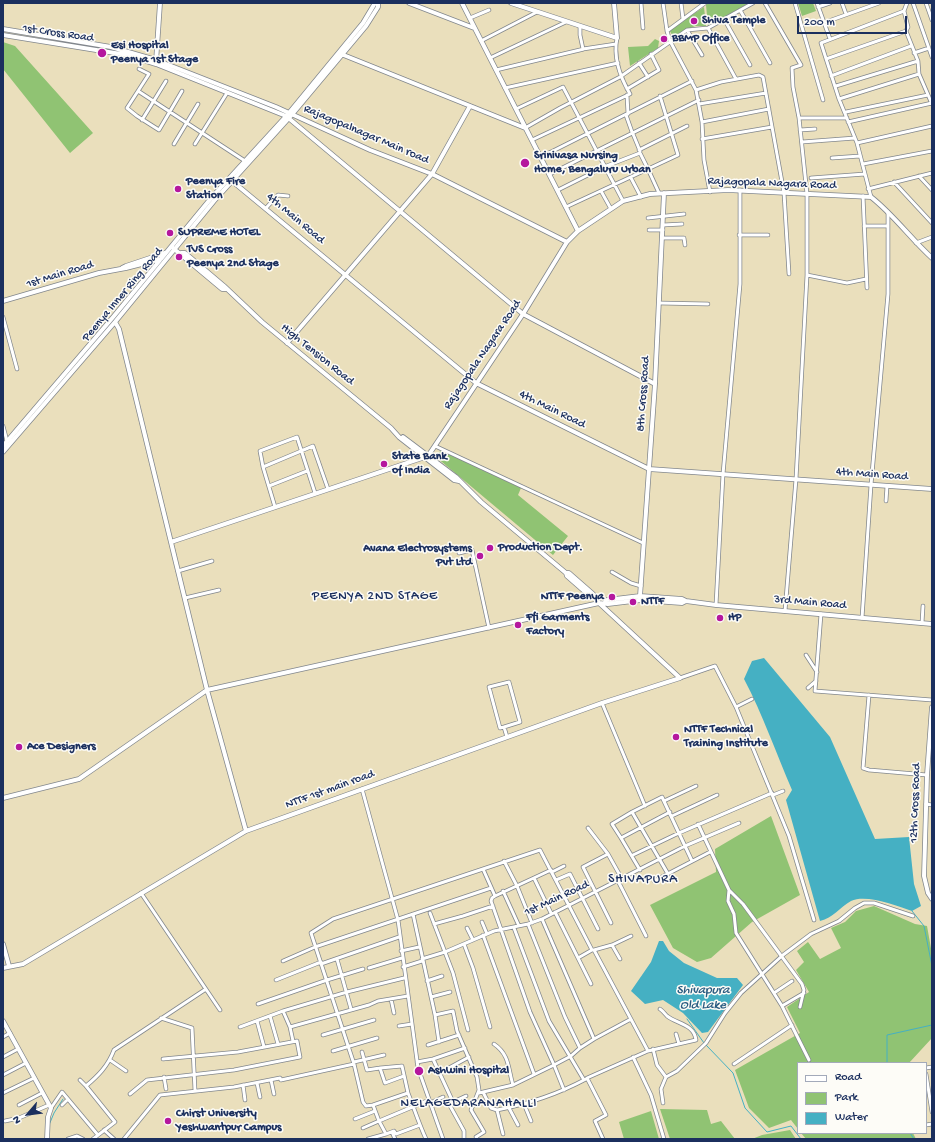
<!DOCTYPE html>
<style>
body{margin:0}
#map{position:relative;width:935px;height:1142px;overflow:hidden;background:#eadfbc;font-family:"Gochi Hand",sans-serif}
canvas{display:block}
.frame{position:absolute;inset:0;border:4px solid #1b2f5e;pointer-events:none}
.legend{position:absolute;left:797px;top:1062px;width:130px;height:72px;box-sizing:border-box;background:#fdfcf7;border:1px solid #a3aaba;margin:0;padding:5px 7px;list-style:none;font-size:12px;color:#1b2f5e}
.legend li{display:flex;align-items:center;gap:8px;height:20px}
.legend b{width:20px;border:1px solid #a3aaba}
.north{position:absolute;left:8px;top:1094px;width:40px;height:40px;-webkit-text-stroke:3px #fdfcf7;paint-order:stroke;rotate:242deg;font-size:11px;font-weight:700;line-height:16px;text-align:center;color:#1b2f5e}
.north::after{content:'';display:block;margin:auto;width:14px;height:18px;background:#1b2f5e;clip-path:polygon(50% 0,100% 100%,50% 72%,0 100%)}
.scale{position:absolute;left:797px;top:16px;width:110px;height:18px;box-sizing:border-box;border:2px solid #1b2f5e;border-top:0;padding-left:5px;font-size:12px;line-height:14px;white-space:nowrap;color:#1b2f5e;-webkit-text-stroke:3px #fdfcf7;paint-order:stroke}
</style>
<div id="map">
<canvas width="935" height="1142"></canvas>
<div class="frame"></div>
<ul class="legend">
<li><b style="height:5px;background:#fff"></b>Road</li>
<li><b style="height:11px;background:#90c373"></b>Park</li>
<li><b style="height:11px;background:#45b0c3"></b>Water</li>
</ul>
<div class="north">N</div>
<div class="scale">200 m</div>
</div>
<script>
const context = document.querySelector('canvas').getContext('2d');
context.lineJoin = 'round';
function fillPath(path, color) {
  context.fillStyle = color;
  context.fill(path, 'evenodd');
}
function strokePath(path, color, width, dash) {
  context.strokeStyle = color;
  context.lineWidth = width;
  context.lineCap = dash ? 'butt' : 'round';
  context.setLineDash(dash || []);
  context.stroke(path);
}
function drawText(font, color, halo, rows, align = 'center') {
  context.font = font + ' "Gochi Hand",sans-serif';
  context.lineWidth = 3;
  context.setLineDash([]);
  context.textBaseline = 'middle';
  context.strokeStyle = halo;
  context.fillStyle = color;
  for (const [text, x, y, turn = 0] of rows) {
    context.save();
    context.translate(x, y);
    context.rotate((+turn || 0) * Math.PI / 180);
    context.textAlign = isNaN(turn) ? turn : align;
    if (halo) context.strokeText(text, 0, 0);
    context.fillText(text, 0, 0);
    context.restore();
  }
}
fillPath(new Path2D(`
 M 708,3 L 749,3 L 708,26 L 706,5 Z
 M 798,3 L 813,3 L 816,11 L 802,16 Z
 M 704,7 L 706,26 L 695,26 L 673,36 L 669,30 Z
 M 655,39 L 659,41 L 658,48 L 630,66 L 628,47 L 648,46 Z
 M 3,42 L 15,46 L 93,133 L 70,153 L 3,69 Z
 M 441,450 L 521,488 L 518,495 L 568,536 L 553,555 L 436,457 Z
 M 771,816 L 800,895 L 752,922 L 711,958 L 697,962 L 673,948 L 650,905 L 716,872 L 715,849 Z
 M 874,906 L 915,924 L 927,926 L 932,954 L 932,1038 L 909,1063 L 798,1063 L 798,1129 L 791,1120 L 769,1128 L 749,1108 L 735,1070 L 800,1033 L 787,1007 L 809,992 L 796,970 L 804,962 L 797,951 L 808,942 L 820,959 L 841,948 L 831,928 L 845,922 L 856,911 Z
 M 660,1109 L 707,1110 L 711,1124 L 721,1121 L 735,1139 L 670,1139 Z
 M 651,1111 L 659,1139 L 624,1139 L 619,1122 Z
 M 790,1130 L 796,1139 L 752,1139 L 762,1135 Z
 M 801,1133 L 913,1133 L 916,1139 L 806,1139 Z`), '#90c373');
fillPath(new Path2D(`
 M 764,658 L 830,737 L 875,839 L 909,837 L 914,884 L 921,906 L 912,911 C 896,906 867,894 851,901 C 840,907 833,918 820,921 L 786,800 L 792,790 C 776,753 763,715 744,679 L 752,661 Z
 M 659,941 L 663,941 L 669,951 L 684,963 L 717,978 L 737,978 L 743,985 L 708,1032 L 702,1033 L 683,1013 L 663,1000 L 645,1004 L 631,991 L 651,962 Z`), '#45b0c3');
strokePath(new Path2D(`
 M 912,911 L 924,926 L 932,966
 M 687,1019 L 704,1043
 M 706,1045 L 733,1073 L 745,1108 L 767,1132 L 791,1126 L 801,1139
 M 887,1063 L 887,1035 L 932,1025
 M 49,1125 L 54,1113 L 63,1099
 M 910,1133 L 914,1139`), '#45b0c3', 1);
const street = new Path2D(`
 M 641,3 L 643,28
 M 663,3 L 667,31 L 670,41 L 696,90 L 702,122 L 704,160 L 710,192
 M 681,3 L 683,19
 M 765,3 L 801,65 L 792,68 L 793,87 L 799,118 L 807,194 L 807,275 L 796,479 L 785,611
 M 795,3 L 823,100
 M 817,3 L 830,39
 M 842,3 L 846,14
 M 907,3 L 904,11 L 908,27 L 906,31 L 918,61 L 919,74 L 932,104
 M 913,3 L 932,57
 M 926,3 L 932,20
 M 818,7 L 830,3
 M 740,10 L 770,63
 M 470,18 L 489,10
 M 724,19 L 750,65
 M 823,23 L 879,3
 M 580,27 L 580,35 L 583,49 L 616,44
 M 708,28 L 736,79
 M 687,30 L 702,55
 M 667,31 L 705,3
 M 481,41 L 537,12
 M 914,53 L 929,48
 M 490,58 L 566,22
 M 826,59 L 906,31
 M 639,63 L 648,77
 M 139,69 L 149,74 L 127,108 L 137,116 L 159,130 L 182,91
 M 496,70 L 584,49
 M 831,76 L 911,46
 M 836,86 L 918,61
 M 505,88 L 618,63
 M 627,89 L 659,70 L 651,54
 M 696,90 L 721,82 L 759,75 L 763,77 L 784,193 L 789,274
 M 138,91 L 245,161
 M 627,95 L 628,114
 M 839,99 L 919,74
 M 699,104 L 766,93
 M 516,109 L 563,87 L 623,201
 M 846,112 L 928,95
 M 626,115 L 632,132
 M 799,118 L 847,118
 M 142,120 L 166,81
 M 702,122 L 769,109
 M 848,122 L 932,103
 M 525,128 L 560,108 L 620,77 L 687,30 L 708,28 L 753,3
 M 800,130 L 815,129
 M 633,134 L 640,151
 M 702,139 L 772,127
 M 532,140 L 630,94 C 620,77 613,58 617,38
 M 802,142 L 855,138
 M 857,143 L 932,126
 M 174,144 L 198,104
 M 195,144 L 227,93
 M 639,150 L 687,126
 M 541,157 L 692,81
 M 832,158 L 860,156
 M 863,164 L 932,151
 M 550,174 L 699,100
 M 919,176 L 932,190
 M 631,178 L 641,197
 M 811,178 L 865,174
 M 894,182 L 932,223
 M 868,189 L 932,173
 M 558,190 L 604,167 L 640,153 L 648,169 L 678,155 L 660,96
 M 601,191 L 611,209
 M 863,196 L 867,288
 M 871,197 L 857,143 L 839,99 L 821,43 L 904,11
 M 566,207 L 648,169 L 659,193
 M 266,208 L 278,195 L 288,196
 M 648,218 L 684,214
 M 663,225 L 682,224
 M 864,226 L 888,226
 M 649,230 L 663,230
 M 739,235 L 768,235
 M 662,238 L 684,238 L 685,245
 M 916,243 L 932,237
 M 807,275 L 847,283 L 866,279
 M 659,303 L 708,304
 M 3,317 L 17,369
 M 3,426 L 7,441
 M 435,446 L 643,543
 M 263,467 L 260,451 L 297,437 L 315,493
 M 269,486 L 307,471
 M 886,501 L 887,486
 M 275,507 L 263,467 L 313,446 L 328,489
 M 459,553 L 472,550 L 489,628
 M 178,571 L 212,561
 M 612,572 L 631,583 L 641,586
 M 185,598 L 219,590
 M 716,605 L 723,474 L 740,284 L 740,190
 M 821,614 L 815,691 L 932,700
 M 862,618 L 871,485 L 888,294 L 888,212
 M 922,623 L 923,606
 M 806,655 L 817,672
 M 680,678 L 715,666 L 736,707 L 789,836 L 814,920
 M 808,688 L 816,681
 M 869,695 L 863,768 L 869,770 L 927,775
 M 602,703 L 645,806
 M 736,707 L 752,699
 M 504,727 L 500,728 L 489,687 L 509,682 L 520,722 L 504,727 L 507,737
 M 362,789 L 398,920 L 418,1068 L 443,1139
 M 773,795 L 783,791
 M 664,801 L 696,786
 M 926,804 L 932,805
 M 672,816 L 717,795
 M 698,824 L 729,890 L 728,901 L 734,914 L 736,933 L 782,1006 L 809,1060
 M 588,828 L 608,854
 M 621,838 L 612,824 L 632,812
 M 633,855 L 679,833 L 772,793
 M 504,861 L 517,886 L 532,923
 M 483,869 L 495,896
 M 551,870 L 495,896 L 492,898 L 491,901 L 530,1012 L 554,1065 L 571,1056 L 580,1048
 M 640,870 L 621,838 L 670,812
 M 552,872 L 564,866
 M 668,874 L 632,812 L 662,797 L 692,861
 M 534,878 L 551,913
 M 556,880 L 570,874 L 598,929
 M 618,881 L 646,936
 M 654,881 L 710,852
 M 729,890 L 743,904 L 802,984 L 804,990 L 800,1007
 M 503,891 L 519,926
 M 141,893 L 220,1010
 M 555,912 L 578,958 L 592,950
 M 430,913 L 453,973 L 468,1030
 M 413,914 L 435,1015 L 439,1042
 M 542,919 L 594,1039 L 631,1019
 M 482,922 L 487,934
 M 611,923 L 583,867 L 608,854 L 622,879
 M 434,924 L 463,916 L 493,906
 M 528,924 L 565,1017 L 580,1048 L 594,1039
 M 467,928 L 473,940
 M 514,928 L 549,1021 L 584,1080
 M 483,935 L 534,1074
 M 464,944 L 473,968 L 490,1027
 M 612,945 L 620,959
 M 594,950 L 612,945 L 631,936
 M 401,951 L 419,947
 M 578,958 L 591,984
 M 337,959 L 351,1009
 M 422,959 L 445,952 L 494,931 L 528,924 L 542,919 L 685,846 L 739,823
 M 283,961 L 315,947 L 491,888
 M 321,964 L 399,937
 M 403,967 L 422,961
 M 369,968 L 402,958
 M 276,980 L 321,962
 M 427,981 L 442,976
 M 774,993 L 792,981
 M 431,997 L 450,992
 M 391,999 L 394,1013
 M 258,1004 L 327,980 L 363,969
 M 782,1006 L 804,993
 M 435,1015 L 453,1011 L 457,1031 L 477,1077 L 479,1090 L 471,1110 L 484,1132 L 476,1137 L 477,1139
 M 270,1016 L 278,1044
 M 161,1018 L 192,1028 L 195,1091
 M 257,1021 L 264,1047
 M 399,1026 L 412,1024
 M 240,1027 L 283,1011
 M 290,1027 L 283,1011 L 347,992 L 404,978
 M 676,1034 L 679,1044
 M 323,1035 L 374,1020
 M 3,1037 L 10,1033
 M 293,1041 L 290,1027 L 369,1005 L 378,1001 L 408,996
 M 494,1044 C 510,1055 508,1069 513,1085
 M 428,1045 L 459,1035
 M 653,1049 L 657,1065 L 666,1077
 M 333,1051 L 377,1038
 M 362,1052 L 367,1070 L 380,1068
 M 3,1057 L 18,1049
 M 633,1057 L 651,1095 L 664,1139
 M 110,1060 L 126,1071
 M 354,1062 L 384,1055
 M 417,1062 L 433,1059
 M 734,1064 L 792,1025
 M 926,1068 L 932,1067
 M 447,1069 L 469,1057
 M 926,1074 L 932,1112
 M 3,1075 L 26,1063
 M 404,1076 L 385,1083 L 380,1068 L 402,1066 L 408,1093
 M 164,1077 L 166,1089
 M 80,1080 L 86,1086
 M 271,1080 L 274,1094
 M 257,1083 L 260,1097
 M 243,1085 L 245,1100
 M 483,1092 L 491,1108 L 497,1110
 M 3,1093 L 34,1078
 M 479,1093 L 513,1085 L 554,1065 L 564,1090
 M 130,1094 L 147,1080 L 234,1070 L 300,1057 L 297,1041 L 238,1052 L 163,1059
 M 453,1102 L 466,1096
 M 430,1103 L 443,1097
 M 663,1103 L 661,1089 L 666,1077 L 677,1071 L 706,1043 L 725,1013 L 741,993 L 783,955 L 811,934 L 839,921 L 855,908 L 864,903 L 874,903 L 913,916
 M 524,1104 L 531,1121
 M 19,1105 L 42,1093
 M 62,1105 L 68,1099
 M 373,1105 L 366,1106 L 363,1102 L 354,1064 L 311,933 L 333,919 L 540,850 L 592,950 L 594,950 L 648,1051
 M 51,1108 L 62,1092 L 98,1135
 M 509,1108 L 518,1125
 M 355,1119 L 375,1111
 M 5,1121 L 19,1118 L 49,1105
 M 926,1125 L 932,1124
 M 363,1128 L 379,1121 L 386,1134 L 394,1131 L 396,1134 L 420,1125
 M 104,1130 L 114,1139
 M 392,1132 L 395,1139
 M 503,1134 L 497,1110 C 528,1104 558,1094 586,1079
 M 68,1139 L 77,1136 L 83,1139
 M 93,1139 L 115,1122 L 86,1086 C 98,1076 108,1066 114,1050 L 206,989
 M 124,1139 L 160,1095 L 234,1087 L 280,1078 L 281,1080 L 354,1064
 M 368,1139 L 386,1134
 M 426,1139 C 419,1124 414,1108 408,1093 L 373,1105 L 379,1121 L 429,1100
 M 464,1139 L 464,1131 L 449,1104 L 453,1102 L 433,1059 L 465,1048
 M 603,1139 L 595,1121 L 606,1115 L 587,1078 L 648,1051 L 696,1040 C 694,1024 677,1024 667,1016 C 665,1014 663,1011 660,1009`);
const secondary = new Path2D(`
 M 409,3 L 474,28
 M 462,3 C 501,79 540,155 578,231
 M 511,3 L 617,38 L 614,3
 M 3,29 L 111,47 L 156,60 L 276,107 L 370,150 L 432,174 L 567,242
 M 3,35 L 127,55 L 156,64 L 286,116 L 523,314 L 655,384
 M 341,54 L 525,128
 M 156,62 L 160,3
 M 232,181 L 476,383 L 649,469 L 932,489
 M 173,248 L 222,289 L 226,289
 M 181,253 L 185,253 L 224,286 L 262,322 L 391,428 L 399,437 L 454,480 L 459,481
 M 122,268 L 126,266 L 165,253
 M 3,301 L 99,273 L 126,268 L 161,259
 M 115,322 L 119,329 L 129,370 L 207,690 L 246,831
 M 287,343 L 432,174 L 470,106
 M 403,437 L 456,477 L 481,502 L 566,573 L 567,576 L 591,597 L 594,597
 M 3,446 L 114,316 L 212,197 L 289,113 L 363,23 L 375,3
 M 3,452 L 115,322 L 214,201 L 289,118 L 366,26 L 378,7 L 378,3
 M 171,542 L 428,456 L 523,314 L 567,242 L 578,231 L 623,201 L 650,194 L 728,190 L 871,197 C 894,215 910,238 932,258
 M 640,596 L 655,384 L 664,193
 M 605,602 L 607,600 L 640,596 L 682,599 L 686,601 L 716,605 L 932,624
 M 932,707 L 927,775 L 924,876 L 928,893 L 932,899
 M 3,798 L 79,779 L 207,690 L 599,603 L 608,604 L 641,600 L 682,603 L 686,601
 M 3,944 L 9,966
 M 3,968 L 23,964 L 246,831 L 602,703 L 680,678 L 599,603 L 593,594 L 569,573 L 566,573
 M 3,1021 L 51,1108 L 48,1117 L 47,1139`);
strokePath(street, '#82878d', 4.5);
strokePath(secondary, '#82878d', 5.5);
strokePath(street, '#fff', 3);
strokePath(secondary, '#fff', 4);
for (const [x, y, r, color] of [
 [694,21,4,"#b5179e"],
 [664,39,4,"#b5179e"],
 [102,53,5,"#b5179e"],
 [525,163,5,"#b5179e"],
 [178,189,4,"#b5179e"],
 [170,233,4,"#b5179e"],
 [179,257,4,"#b5179e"],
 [384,464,4,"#b5179e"],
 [490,548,4,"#b5179e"],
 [480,556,4,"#b5179e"],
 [612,597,4,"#b5179e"],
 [633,602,4,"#b5179e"],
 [720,618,4,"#b5179e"],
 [518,625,4,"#b5179e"],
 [676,737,4,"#b5179e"],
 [19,747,4,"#b5179e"],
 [419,1071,5,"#b5179e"],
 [168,1121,4,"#b5179e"]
]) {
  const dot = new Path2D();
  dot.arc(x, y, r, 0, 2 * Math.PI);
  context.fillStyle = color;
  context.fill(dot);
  strokePath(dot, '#fdfcf7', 1.5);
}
drawText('bold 12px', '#1b2f5e', '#fdfcf7', [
 ["Shiva Temple",702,21],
 ["BBMP Office",672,39],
 ["Esi Hospital",111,46],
 ["Peenya 1st Stage",111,60],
 ["Srinivasa Nursing",534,156],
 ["Home, Bengaluru Urban",534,170],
 ["Peenya Fire",186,182],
 ["Station",186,196],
 ["SUPREME HOTEL",178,233],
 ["TVS Cross",187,250],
 ["Peenya 2nd Stage",187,264],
 ["State Bank",392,457],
 ["of India",392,471],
 ["Production Dept.",498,548],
 ["Avana Electrosystems",472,549,"right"],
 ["Pvt Ltd",472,563,"right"],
 ["NTTF Peenya",604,597,"right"],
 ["NTTF",641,602],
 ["Ffi Garments",526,618],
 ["Factory",526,632],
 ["HP",728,618],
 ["NTTF Technical",684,730],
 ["Training Institute",684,744],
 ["Ace Designers",27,747],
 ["Ashwini Hospital",428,1071],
 ["Chirst University",176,1114],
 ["Yeshwantpur Campus",176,1128]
], 'left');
drawText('12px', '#1b2f5e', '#fdfcf7', [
 ["1st Cross Road",58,34,8],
 ["Rajagopalnagar Main road",366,135,23],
 ["Rajagopala Nagara Road",772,184,2],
 ["4th Main Road",295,219,40],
 ["1st Main Road",60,275,-17],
 ["Peenya Inner Ring Road",123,295,-50],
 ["High Tension Road",317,355,39],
 ["Rajagopala Nagara Road",483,355,-56],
 ["8th Cross Road",644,394,-86],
 ["4th Main Road",552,410,26],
 ["4th Main Road",872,475,4],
 ["3rd Main Road",810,603,5],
 ["NTTF 1st main road",330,790,-20],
 ["12th Cross Road",916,803,-88],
 ["1st Main Road",557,899,-25]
]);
context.letterSpacing = '1px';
drawText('13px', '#1b2f5e', '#fdfcf7', [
 ["PEENYA 2ND STAGE",375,597],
 ["SHIVAPURA",643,880],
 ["NELAGEDARANAHALLI",469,1104]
]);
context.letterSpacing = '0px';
drawText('italic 13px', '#2a5c81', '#fdfcf7', [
 ["Shivapura",703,991],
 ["Old Lake",703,1006]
]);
</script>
